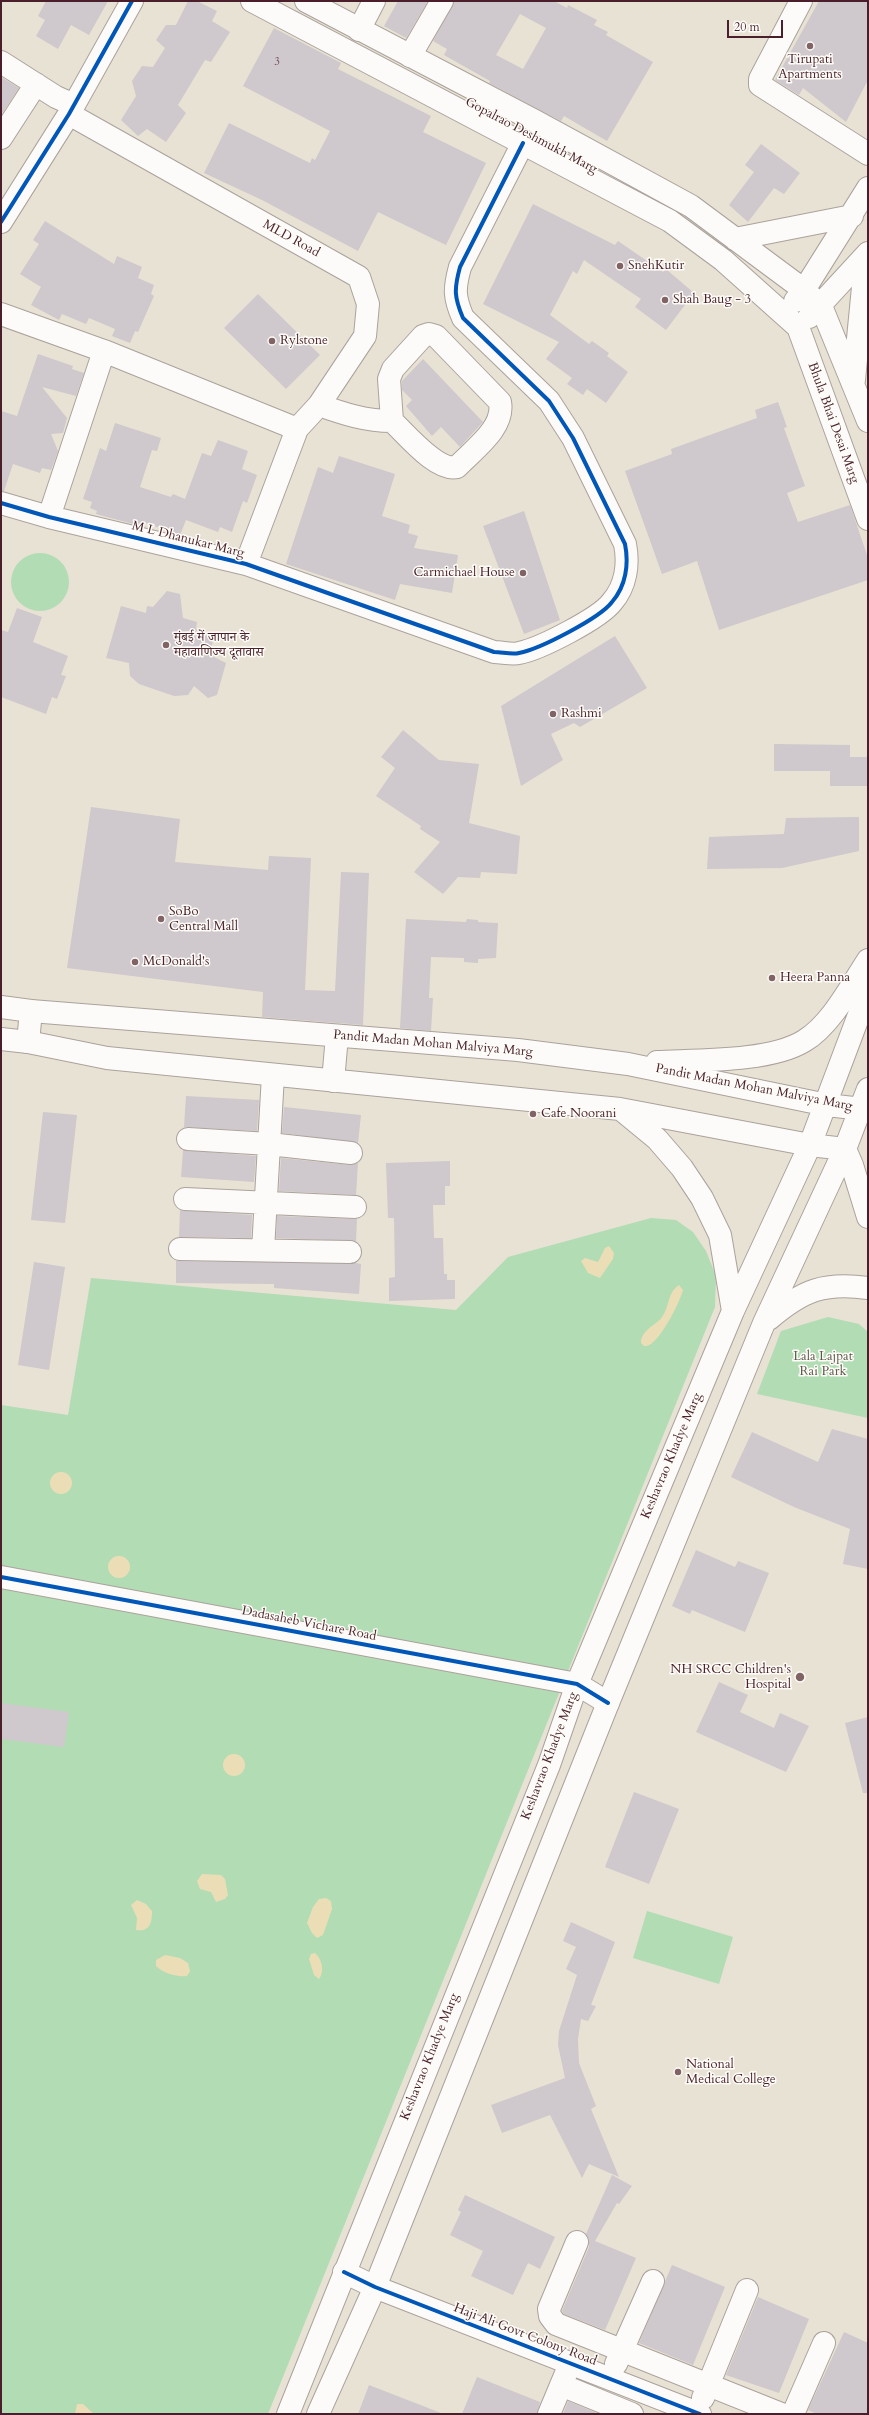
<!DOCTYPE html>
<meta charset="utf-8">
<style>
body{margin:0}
#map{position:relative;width:869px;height:2415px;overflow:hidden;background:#e8e2d4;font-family:Cardo,serif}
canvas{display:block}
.frame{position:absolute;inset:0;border:2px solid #4a1f2b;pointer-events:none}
.scale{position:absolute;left:727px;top:20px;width:56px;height:18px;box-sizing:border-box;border:2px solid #4a1f2b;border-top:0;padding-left:5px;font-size:12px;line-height:14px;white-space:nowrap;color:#4a1f2b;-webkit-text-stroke:3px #fdfcf7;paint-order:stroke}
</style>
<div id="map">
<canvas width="869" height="2415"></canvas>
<div class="frame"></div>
<div class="scale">20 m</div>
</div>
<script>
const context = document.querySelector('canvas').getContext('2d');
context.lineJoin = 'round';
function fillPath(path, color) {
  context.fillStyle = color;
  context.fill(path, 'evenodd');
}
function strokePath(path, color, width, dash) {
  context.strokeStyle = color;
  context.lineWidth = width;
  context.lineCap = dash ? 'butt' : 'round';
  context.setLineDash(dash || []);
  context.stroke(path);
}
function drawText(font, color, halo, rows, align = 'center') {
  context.font = font + ' Cardo,"Noto Serif Devanagari",serif';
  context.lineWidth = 3;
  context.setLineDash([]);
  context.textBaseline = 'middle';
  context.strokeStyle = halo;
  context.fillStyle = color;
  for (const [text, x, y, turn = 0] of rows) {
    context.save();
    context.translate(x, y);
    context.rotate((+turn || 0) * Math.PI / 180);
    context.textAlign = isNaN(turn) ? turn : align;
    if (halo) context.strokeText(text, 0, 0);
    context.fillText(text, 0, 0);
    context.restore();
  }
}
fillPath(new Path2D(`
 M11 582a29 29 0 1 1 58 0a29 29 0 1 1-58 0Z
 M 651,1218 L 676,1220 L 693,1232 L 706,1251 L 716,1276 L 715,1307 L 268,2414 L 1,2414 L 1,1405 L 68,1415 L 91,1278 L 456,1310 L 508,1257 Z
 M 828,1317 L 859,1324 L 868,1332 L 868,1418 L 757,1394 L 781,1331 Z
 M 647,1911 L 733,1937 L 719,1984 L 633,1958 Z`), '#b1dcb4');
fillPath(new Path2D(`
 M 609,1246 L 614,1253 L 613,1259 L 600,1278 L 588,1273 L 581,1261 L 585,1258 L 598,1262 L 605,1248 Z
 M 679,1285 L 683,1290 C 680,1302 657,1349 644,1346 L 641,1343 C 641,1330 655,1326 662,1317 C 670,1306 667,1293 679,1285 Z
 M50 1483a11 11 0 1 1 22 0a11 11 0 1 1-22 0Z
 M108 1567a11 11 0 1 1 22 0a11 11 0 1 1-22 0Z
 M223 1765a11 11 0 1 1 22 0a11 11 0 1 1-22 0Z
 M 202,1874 L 221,1875 L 225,1879 L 228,1895 L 225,1899 L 216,1902 L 211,1892 L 200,1889 L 197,1881 Z
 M 326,1898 L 331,1901 L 332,1909 L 323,1935 L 317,1938 L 312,1933 L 307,1923 L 313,1907 L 319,1899 Z
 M 137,1900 L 146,1904 L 152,1911 C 152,1923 150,1932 136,1930 L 137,1918 L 131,1905 Z
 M 315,1953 C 322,1959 325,1972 319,1979 L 314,1975 L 309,1959 L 311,1954 Z
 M 165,1955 L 180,1958 L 188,1963 L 190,1971 L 187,1976 C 177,1977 164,1974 156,1966 L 156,1960 Z
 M 77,2404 L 83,2404 L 94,2414 L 75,2414 Z`), '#ebdeb6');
fillPath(new Path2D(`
 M 46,1 L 108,1 L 89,35 L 71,25 L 58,49 L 36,36 L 45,20 L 38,16 Z
 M 188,1 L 197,1 L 217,11 L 212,21 L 230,32 L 211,62 L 205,60 L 178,105 L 186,113 L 166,142 L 147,129 L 138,136 L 121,120 L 136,96 L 132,81 L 142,66 L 153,67 L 165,48 L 156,40 L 166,25 L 176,25 Z
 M 398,1 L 428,1 L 406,38 L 384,26 Z
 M 454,1 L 554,1 L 567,8 L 568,5 L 597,20 L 594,25 L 608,32 L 606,35 L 653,62 L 607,141 L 564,116 L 561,121 L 489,83 L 490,81 L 444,55 L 447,49 L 433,41 ZM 520,14 L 546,28 L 523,69 L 496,55 Z
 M 819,1 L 868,1 L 868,80 L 846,122 L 803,88 L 799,95 L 775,80 Z
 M 274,28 L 341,63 L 338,69 L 431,116 L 423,132 L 486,163 L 446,245 L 378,212 L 358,251 L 262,200 L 204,173 L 229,123 L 310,163 L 312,158 L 315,160 L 330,131 L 243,86 Z
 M 1,77 L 19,88 L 1,115 Z
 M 761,144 L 800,173 L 784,194 L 774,188 L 748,222 L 729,205 L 754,172 L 745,165 Z
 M 533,204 L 615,245 L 618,241 L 663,272 L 666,269 L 694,293 L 666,330 L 635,307 L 641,299 L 584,260 L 577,274 L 573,271 L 550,315 L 589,344 L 592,341 L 609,353 L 607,356 L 628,372 L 606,403 L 587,389 L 583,395 L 567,384 L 572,378 L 546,359 L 559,342 L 483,304 Z
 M 45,221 L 114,264 L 117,256 L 142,267 L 138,278 L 154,285 L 151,294 L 154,296 L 138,332 L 135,331 L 130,343 L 112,336 L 115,329 L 89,318 L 86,324 L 62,314 L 59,320 L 31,305 L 41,287 L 20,274 L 39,244 L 33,240 Z
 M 258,294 L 320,355 L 286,389 L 224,328 Z
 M 38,354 L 73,366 L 72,369 L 84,373 L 76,396 L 42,387 L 67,418 L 63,433 L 51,434 L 58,451 L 51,470 L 42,468 L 40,473 L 13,464 L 4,491 L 1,491 L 1,411 L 17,416 Z
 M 423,359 L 483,422 L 460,447 L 441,427 L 432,436 L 406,406 L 412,400 L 402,390 L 402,381 Z
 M 778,402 L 787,427 L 784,428 L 805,486 L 787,493 L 798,522 L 850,505 L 868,558 L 868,580 L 719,630 L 697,561 L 662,574 L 625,471 L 672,454 L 671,449 L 757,418 L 755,410 Z
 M 115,423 L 161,438 L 157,451 L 152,450 L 140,487 L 171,497 L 173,494 L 185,499 L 202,453 L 211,456 L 218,440 L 248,451 L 242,469 L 257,475 L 247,503 L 243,501 L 232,532 L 220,527 L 218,532 L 186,520 L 180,535 L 145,523 L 144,527 L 96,514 L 97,511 L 90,508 L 92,502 L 83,499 L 100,448 L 106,451 Z
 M 339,456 L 395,474 L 382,516 L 410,525 L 408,533 L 418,536 L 414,548 L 458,555 L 452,593 L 400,584 L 395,600 L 286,564 L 318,467 L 333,473 Z
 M 524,511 L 560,620 L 524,634 L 483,526 Z
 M 167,591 L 180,594 L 183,618 L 197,622 L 196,629 L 214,635 L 210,655 L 226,663 L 217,695 L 208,698 L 194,686 L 188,695 L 174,696 L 139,684 L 130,676 L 129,663 L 106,658 L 121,606 L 146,613 L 147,606 L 153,607 Z
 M 17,608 L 42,617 L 33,642 L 68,656 L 61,675 L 66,676 L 57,699 L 52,697 L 46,714 L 1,697 L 1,630 L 8,632 Z
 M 615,636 L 647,688 L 580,727 L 574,723 L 551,734 L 563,760 L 521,786 L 501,706 Z
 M 403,730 L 439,760 L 479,764 L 469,823 L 520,836 L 517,874 L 481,872 L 480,878 L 458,877 L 443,894 L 414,872 L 440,842 L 420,829 L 421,826 L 376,796 L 395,768 L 381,757 Z
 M 774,744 L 850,745 L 850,757 L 868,757 L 868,786 L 830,786 L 830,771 L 774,771 Z
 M 91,807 L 180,819 L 175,862 L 268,870 L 269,856 L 311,858 L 305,990 L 335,991 L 341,872 L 369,873 L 363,1025 L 262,1017 L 263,992 L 67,968 Z
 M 859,817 L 859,851 L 782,868 L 707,869 L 709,837 L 784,834 L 786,818 Z
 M 406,919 L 466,922 L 467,919 L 478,920 L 478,922 L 498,923 L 496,958 L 478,959 L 478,963 L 464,962 L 464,958 L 431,957 L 429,998 L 433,998 L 431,1031 L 400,1028 Z
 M 186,1096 L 259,1100 L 257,1131 L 184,1127 Z
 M 284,1107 L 361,1115 L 358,1143 L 282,1133 Z
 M 43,1112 L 77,1115 L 65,1223 L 31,1220 Z
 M 183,1150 L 256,1156 L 254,1182 L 181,1177 Z
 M 281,1158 L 350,1165 L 358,1163 L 356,1195 L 279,1191 Z
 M 450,1161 L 450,1186 L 445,1186 L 445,1205 L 433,1205 L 434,1238 L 443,1238 L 444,1274 L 447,1274 L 447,1280 L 455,1280 L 455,1299 L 389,1301 L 389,1278 L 395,1277 L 394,1218 L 388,1218 L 386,1163 Z
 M 180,1210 L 252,1215 L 251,1238 L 179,1237 Z
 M 277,1216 L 357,1219 L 356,1241 L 276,1238 Z
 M 176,1261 L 356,1263 L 361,1264 L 359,1294 L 274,1288 L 274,1284 L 176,1283 Z
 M 34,1262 L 65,1267 L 49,1370 L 18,1365 Z
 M 832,1429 L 868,1439 L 868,1569 L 843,1564 L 850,1529 L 794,1507 L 731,1477 L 752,1432 L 818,1462 Z
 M 696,1550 L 735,1567 L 738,1561 L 769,1573 L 745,1632 L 692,1610 L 690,1614 L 672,1606 Z
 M 719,1682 L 748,1695 L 740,1712 L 774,1728 L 780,1713 L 809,1726 L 786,1772 L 696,1732 Z
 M 1,1703 L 69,1712 L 64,1747 L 1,1739 Z
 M 868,1717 L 868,1793 L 863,1793 L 845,1723 Z
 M 634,1792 L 679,1809 L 649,1884 L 605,1867 Z
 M 571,1922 L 615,1942 L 591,2005 L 596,2006 L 588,2021 L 581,2019 L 578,2039 L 579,2063 L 596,2106 L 591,2109 L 619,2177 L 589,2164 L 582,2178 L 550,2115 L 502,2133 L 491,2105 L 565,2078 L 558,2045 L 559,2031 L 577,1975 L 566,1969 L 576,1947 L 563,1941 Z
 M 612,2175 L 632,2186 L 619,2204 L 617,2203 L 595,2241 L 636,2258 L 605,2330 L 564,2314 L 562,2311 L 589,2247 L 589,2240 L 586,2234 Z
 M 465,2195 L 555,2237 L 540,2269 L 528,2263 L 513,2295 L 471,2276 L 483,2251 L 450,2235 L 461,2212 L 458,2210 Z
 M 672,2265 L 725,2287 L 693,2365 L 639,2343 Z
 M 758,2297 L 809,2319 L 779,2393 L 726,2375 Z
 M 844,2332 L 868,2343 L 868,2414 L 817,2414 L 808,2410 Z
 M 477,2377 L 540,2402 L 537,2414 L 462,2414 Z
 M 369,2385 L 441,2413 L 441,2414 L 358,2414 Z
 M 568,2401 L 599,2414 L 563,2414 Z`), '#cfc8cc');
const minor = new Path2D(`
 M 801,1 L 760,79 L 760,85 L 868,154
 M 359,30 L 374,1
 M 410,56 L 442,1
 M 1,62 L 56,97 L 74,105
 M 69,114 L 359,277 L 368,304 L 365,336 L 319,405 L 297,429 L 246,564
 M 1,138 L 36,84
 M 1,222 L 69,114 L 132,1
 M 1,314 L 104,351 L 297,429
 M 319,405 C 344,414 366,421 392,421 C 407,435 437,472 457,467 C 474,449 505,428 500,402 L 436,336 L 429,334 L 423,336 L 393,369 L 389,379 L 392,421
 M 1,503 L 49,517 L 246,564 L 494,652 C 502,652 512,655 519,653 C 540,649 600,618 612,602 C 626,586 629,564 625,544 L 573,438 L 549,401 L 463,318 C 454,297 454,289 460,267 L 523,143
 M 49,517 L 104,351
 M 28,1042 L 31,1011
 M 188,1139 L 269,1144 L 351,1153
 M 185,1199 L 355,1207
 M 180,1249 L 350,1252
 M 263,1250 L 273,1075
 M 1,1577 L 577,1684 L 608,1703
 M 577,2242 L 549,2309 L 550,2316 L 556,2324 L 781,2414
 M 344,2272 L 375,2287 L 700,2414
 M 616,2364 L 653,2281
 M 561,2385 L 632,2414
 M 703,2398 L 747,2290
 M 549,2414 L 567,2371
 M 793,2414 L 824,2343`);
const major = new Path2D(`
 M 252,1 L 670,221 L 723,260 L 798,327 L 868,519
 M 306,1 L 535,121 L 691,206 L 804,290 L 821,306 L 868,421
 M 735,239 L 852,216
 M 795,301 L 804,290 L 868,188
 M 809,317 L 868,253
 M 854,380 L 866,256
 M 1,1007 L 31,1011 L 518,1050 L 628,1064 L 827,1105 L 862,1109
 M 1,1039 L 28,1042 L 107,1058 L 620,1109 L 810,1145 L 845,1149
 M 657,1062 C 697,1060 770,1062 804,1041 C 831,1025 851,986 868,960
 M 333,1081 L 337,1036
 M 623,1111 L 657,1139 L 682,1168 L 702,1198 L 720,1235 L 733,1311
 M 845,1149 L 852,1165 L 868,1217
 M 769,1319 C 803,1290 824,1282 868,1288
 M 288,2414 L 549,1765 L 577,1684 L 733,1311 L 810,1145 L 868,991
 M 318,2414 L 375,2287 L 608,1703 L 764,1323 L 845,1149 L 868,1089`);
strokePath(minor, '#aba29c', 24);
strokePath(major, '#aba29c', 24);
strokePath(minor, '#fcfbf9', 22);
strokePath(major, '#fcfbf9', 22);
strokePath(new Path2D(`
 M 1,222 L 69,114 L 132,1
 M 1,503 L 49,517 L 246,564 L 494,652 C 502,652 512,655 519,653 C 540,649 600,618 612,602 C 626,586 629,564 625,544 L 573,438 L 549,401 L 463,318 C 454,297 454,289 460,267 L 523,143
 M 1,1577 L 577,1684 L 608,1703
 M 344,2272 L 375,2287 L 700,2414`), '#0057b8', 4);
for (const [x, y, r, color] of [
 [810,46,4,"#816366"],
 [620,266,4,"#816366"],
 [665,300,4,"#816366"],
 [272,341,4,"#816366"],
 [523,573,4,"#816366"],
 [166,645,4,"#816366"],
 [553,714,4,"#816366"],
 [161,919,4,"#816366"],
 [135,962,4,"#816366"],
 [772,978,4,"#816366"],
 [533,1114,4,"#816366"],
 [800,1677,5,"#816366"],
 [678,2072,4,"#816366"]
]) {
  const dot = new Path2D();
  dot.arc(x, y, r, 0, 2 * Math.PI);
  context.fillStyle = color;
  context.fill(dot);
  strokePath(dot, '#fdfcf7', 1.5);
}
drawText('11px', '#6b4953', null, [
 ["3",277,62]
]);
drawText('13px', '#4a1f2b', '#fdfcf7', [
 ["Tirupati",810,60,"center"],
 ["Apartments",810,75,"center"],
 ["SnehKutir",628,266],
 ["Shah Baug - 3",673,300],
 ["Rylstone",280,341],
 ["Carmichael House",515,573,"right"],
 ["मुंबई में जापान के",174,638],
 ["महावाणिज्य दूतावास",174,653],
 ["Rashmi",561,714],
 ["SoBo",169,912],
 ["Central Mall",169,927],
 ["McDonald's",143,962],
 ["Heera Panna",780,978],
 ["Cafe Noorani",541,1114],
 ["NH SRCC Children's",791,1670,"right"],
 ["Hospital",791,1685,"right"],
 ["National",686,2065],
 ["Medical College",686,2080]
], 'left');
drawText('13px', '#4a1f2b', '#fdfcf7', [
 ["Gopalrao Deshmukh Marg",531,136,28],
 ["MLD Road",291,239,29],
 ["Bhula Bhai Desai Marg",833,423,70],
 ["M L Dhanukar Marg",188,540,14],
 ["Pandit Madan Mohan Malviya Marg",433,1044,5],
 ["Pandit Madan Mohan Malviya Marg",754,1088,11],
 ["Keshavrao Khadye Marg",672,1456,-67],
 ["Dadasaheb Vichare Road",309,1624,11],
 ["Keshavrao Khadye Marg",550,1756,-69],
 ["Keshavrao Khadye Marg",430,2057,-68],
 ["Haji Ali Govt Colony Road",525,2335,21]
]);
drawText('13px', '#5b564c', '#fdfcf7', [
 ["Lala Lajpat",823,1357],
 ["Rai Park",823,1372]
]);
</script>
